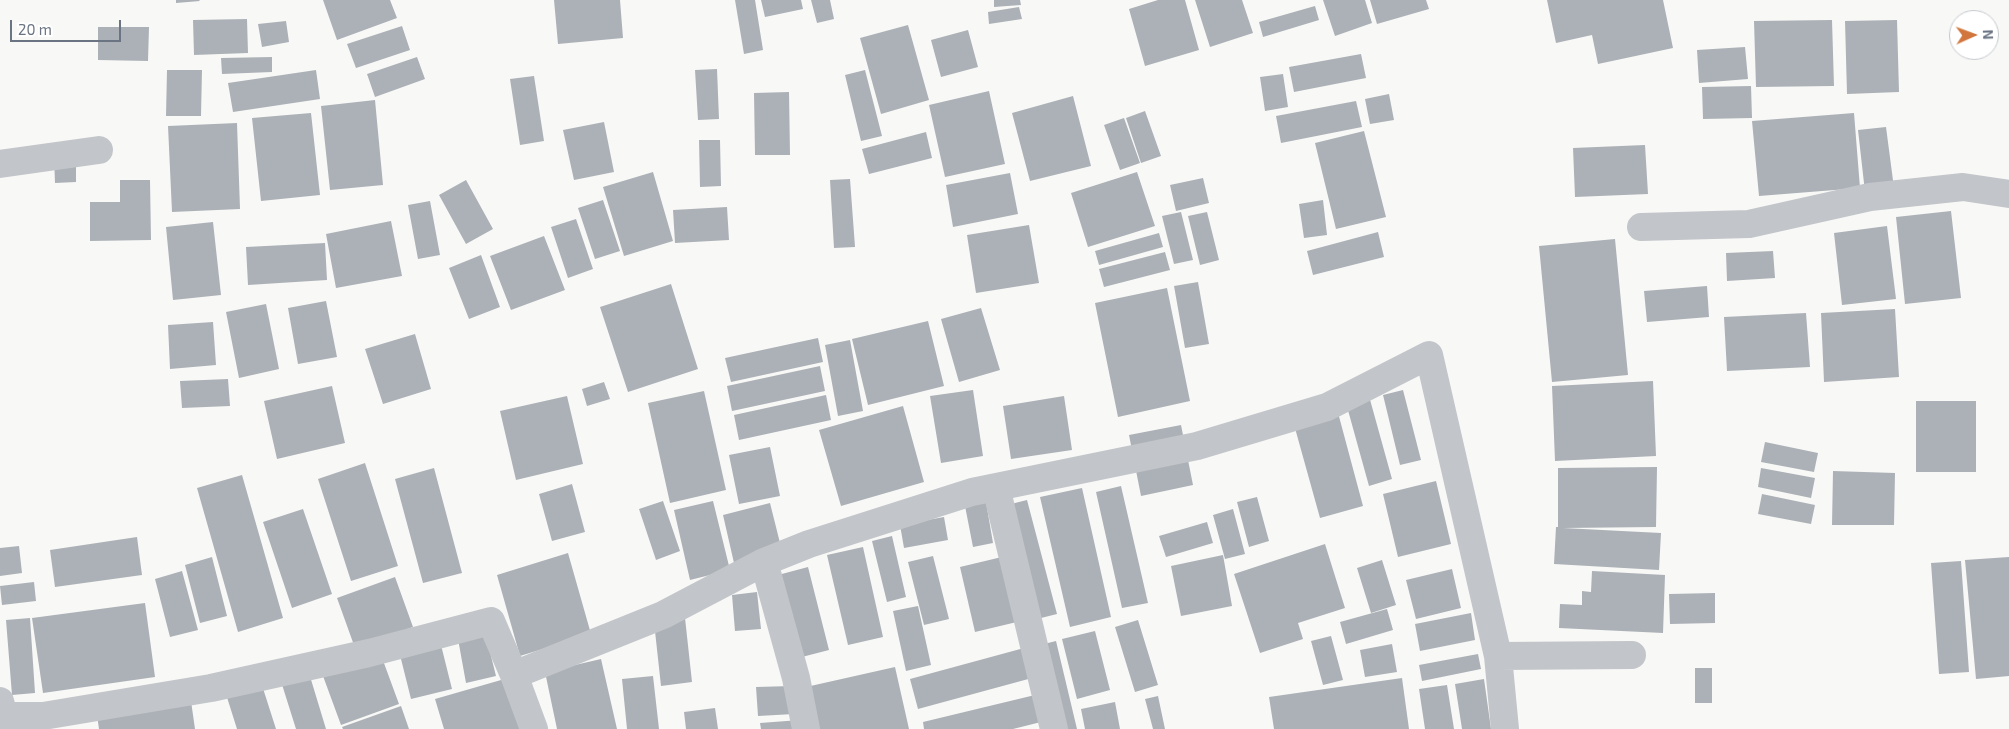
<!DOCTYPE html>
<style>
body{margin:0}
#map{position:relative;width:2009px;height:729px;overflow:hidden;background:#f8f8f6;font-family:"Exo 2",sans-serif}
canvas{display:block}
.north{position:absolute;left:1949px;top:10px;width:50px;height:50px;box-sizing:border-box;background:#fff;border:1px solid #c3c7cd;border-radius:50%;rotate:88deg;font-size:14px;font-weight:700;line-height:20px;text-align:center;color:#6a7483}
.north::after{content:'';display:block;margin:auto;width:18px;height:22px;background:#d1773d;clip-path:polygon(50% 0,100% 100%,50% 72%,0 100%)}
.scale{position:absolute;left:10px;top:20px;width:111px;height:22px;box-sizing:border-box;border:2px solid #6a7483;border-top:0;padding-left:6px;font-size:15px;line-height:18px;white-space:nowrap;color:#6a7483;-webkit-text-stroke:4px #fff;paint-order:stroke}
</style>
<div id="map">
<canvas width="2009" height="729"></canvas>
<div class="north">N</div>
<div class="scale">20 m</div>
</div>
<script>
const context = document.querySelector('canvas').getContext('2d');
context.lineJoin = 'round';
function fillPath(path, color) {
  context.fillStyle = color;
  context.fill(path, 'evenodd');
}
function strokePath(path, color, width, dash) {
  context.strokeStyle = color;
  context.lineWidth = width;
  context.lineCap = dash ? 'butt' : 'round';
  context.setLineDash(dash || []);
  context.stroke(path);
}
fillPath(new Path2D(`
 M 176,0 L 199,0 L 200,1 L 176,3 Z
 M 323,0 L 390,0 L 397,18 L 337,40 Z
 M 554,0 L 620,0 L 623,38 L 558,44 Z
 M 735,0 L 755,0 L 763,50 L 744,54 Z
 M 761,0 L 801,0 L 803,9 L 765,17 Z
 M 811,0 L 830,0 L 834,19 L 817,23 Z
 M 994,0 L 1020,0 L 1021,5 L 994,7 Z
 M 1158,0 L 1185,0 L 1199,50 L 1145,66 L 1129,9 Z
 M 1195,0 L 1242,0 L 1253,33 L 1210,47 Z
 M 1323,0 L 1365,0 L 1372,23 L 1335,36 Z
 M 1370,0 L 1426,0 L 1429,9 L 1377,24 Z
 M 1547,0 L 1663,0 L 1673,48 L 1598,64 L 1592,35 L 1556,43 Z
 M 1315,6 L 1319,20 L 1263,37 L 1259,22 Z
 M 1019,7 L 1022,19 L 989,24 L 988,12 Z
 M 247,19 L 248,53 L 194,55 L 193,20 Z
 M 1832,20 L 1834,86 L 1756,87 L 1754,21 Z
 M 1897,20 L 1899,92 L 1847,94 L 1845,21 Z
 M 286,21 L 289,42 L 262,47 L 258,24 Z
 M 908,25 L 929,100 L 881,114 L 860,38 Z
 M 402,26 L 410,50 L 356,68 L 347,44 Z
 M 98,27 L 149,27 L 148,61 L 98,60 Z
 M 968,30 L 978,67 L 941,77 L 931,40 Z
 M 1745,47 L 1748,79 L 1699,83 L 1697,50 Z
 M 1361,54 L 1366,78 L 1294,92 L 1289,67 Z
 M 272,57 L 272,72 L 222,74 L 221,58 Z
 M 417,57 L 425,79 L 375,97 L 367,74 Z
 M 717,69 L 719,119 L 698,120 L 695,70 Z
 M 167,70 L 202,70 L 201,116 L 166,116 Z
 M 316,70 L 320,99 L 233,112 L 228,83 Z
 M 865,70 L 882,136 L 861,141 L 845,75 Z
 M 1283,74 L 1288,107 L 1265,111 L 1260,77 Z
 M 534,76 L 544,141 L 520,145 L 510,79 Z
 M 1751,86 L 1752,118 L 1703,119 L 1702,87 Z
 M 989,91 L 1005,164 L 945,177 L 929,105 Z
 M 789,92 L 790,155 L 755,155 L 754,93 Z
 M 1389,94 L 1394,120 L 1370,124 L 1365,99 Z
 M 1073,96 L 1091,166 L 1030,181 L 1012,113 Z
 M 375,100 L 383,185 L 330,190 L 321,106 Z
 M 1356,101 L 1362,127 L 1281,143 L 1276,116 Z
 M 1145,111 L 1161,156 L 1141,163 L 1126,118 Z
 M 311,113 L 320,195 L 261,201 L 252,118 Z
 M 1854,113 L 1860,188 L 1759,196 L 1752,121 Z
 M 1124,118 L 1140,163 L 1120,170 L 1104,125 Z
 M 604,122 L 614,172 L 574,180 L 563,130 Z
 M 237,123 L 240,209 L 172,212 L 168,126 Z
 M 1886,127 L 1894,188 L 1865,192 L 1858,130 Z
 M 1364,131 L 1386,217 L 1336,229 L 1315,143 Z
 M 926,132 L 932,158 L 869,174 L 862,149 Z
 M 699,140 L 720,140 L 721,186 L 700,187 Z
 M 1645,145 L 1648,194 L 1575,197 L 1573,148 Z
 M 54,157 L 76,157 L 76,182 L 55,183 Z
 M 653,172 L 673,241 L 624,256 L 603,187 Z
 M 1137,172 L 1155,226 L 1088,247 L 1071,193 Z
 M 1010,173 L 1018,214 L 953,227 L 946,185 Z
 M 1203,178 L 1209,203 L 1176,211 L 1170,185 Z
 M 850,179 L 855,247 L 834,248 L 830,180 Z
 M 120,180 L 150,180 L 151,240 L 90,241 L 90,202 L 120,202 Z
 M 466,180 L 493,229 L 466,244 L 439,195 Z
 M 603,200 L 620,251 L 595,259 L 578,208 Z
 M 1323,200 L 1327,235 L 1304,238 L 1299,204 Z
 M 430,201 L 440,255 L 418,259 L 408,205 Z
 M 727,207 L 729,240 L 675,243 L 673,210 Z
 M 1951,211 L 1961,298 L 1905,304 L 1896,217 Z
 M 1181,212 L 1193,260 L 1174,264 L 1162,216 Z
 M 1207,212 L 1219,260 L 1200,265 L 1188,216 Z
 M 576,219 L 593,269 L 568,278 L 551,227 Z
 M 391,221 L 402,276 L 336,288 L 326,234 Z
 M 213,222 L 221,295 L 173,300 L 166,227 Z
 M 1029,225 L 1039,283 L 976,293 L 967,235 Z
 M 1887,226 L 1896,299 L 1842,305 L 1834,233 Z
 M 1378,232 L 1384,257 L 1313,275 L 1307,251 Z
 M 1159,233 L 1163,247 L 1099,265 L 1095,251 Z
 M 544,236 L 565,290 L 511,310 L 490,256 Z
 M 1615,239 L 1628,375 L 1552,382 L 1539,246 Z
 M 325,243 L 327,280 L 248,285 L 246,247 Z
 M 1773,251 L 1775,278 L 1727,281 L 1726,253 Z
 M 1165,252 L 1170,270 L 1104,287 L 1099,269 Z
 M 481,255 L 500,307 L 469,319 L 449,268 Z
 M 1198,282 L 1209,344 L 1185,348 L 1174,286 Z
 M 671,284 L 698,369 L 628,392 L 600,307 Z
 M 1707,286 L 1709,317 L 1647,322 L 1644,291 Z
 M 1167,288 L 1190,401 L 1118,417 L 1095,303 Z
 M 326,301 L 337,357 L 298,364 L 288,308 Z
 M 266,304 L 279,369 L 239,378 L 226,312 Z
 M 981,308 L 1000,370 L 959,382 L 941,319 Z
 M 1895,309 L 1899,377 L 1824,382 L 1821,313 Z
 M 1806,313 L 1810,367 L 1727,371 L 1724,317 Z
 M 928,321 L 944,386 L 868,405 L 852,339 Z
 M 213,322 L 216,365 L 170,369 L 168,325 Z
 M 415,334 L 431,389 L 383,404 L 365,349 Z
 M 818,338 L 823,362 L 731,382 L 725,358 Z
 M 850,340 L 863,411 L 838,416 L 825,345 Z
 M 820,366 L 825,391 L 732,411 L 727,386 Z
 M 228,379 L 230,406 L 182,408 L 180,381 Z
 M 1653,381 L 1656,456 L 1555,461 L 1552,386 Z
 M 604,382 L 610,399 L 587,406 L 582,389 Z
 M 332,386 L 345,443 L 277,459 L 264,401 Z
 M 973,390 L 983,456 L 941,463 L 930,396 Z
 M 1403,390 L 1421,460 L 1400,465 L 1383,395 Z
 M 704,391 L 726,490 L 670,503 L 648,403 Z
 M 826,395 L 831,420 L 739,440 L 734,415 Z
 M 567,396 L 583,464 L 516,480 L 500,411 Z
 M 1064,396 L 1072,450 L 1011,459 L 1003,406 Z
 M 1369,396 L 1392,479 L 1369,486 L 1346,403 Z
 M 1916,401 L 1976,401 L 1976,472 L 1916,472 Z
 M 903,406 L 924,482 L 841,506 L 819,430 Z
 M 1337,409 L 1363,506 L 1320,518 L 1293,421 Z
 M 1181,425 L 1193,485 L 1141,496 L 1129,435 Z
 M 1765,442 L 1818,453 L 1814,472 L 1761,462 Z
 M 770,447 L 780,496 L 739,504 L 729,455 Z
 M 365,463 L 398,566 L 351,581 L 318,479 Z
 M 1657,467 L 1656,527 L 1563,528 L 1661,533 L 1659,570 L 1554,564 L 1556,527 L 1558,527 L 1558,468 Z
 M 434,468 L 462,573 L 423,583 L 395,479 Z
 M 1761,468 L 1815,478 L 1811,498 L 1758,487 Z
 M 1833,471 L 1895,473 L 1894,525 L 1832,525 Z
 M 242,475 L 283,618 L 238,632 L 197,488 Z
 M 1436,481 L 1451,544 L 1398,557 L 1383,494 Z
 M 572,484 L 585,532 L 552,541 L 539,494 Z
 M 1121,486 L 1148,603 L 1122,608 L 1096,492 Z
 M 1082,488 L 1111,617 L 1070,627 L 1040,497 Z
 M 1762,494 L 1815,505 L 1811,524 L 1758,514 Z
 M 1257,497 L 1269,541 L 1249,547 L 1237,502 Z
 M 1027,500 L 1057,614 L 1037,619 L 1007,505 Z
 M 663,501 L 680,551 L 656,560 L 639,509 Z
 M 713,501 L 730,570 L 690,580 L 674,510 Z
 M 986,502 L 993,543 L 973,547 L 965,506 Z
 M 770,503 L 782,551 L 734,563 L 723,515 Z
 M 303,509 L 332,594 L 292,608 L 263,522 Z
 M 1233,509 L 1245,554 L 1225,559 L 1213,515 Z
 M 944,517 L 948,540 L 904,548 L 900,525 Z
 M 1207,522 L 1213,543 L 1166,557 L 1159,536 Z
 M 892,536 L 906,597 L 887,602 L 872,541 Z
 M 137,537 L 142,575 L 55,587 L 50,550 Z
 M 1325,544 L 1345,608 L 1298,623 L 1303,639 L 1260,653 L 1234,574 Z
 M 19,546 L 22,573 L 0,576 L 0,548 Z
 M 863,547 L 883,637 L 848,645 L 827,555 Z
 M 568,553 L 591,634 L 520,656 L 497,575 Z
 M 1223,555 L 1232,606 L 1181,616 L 1171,566 Z
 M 933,556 L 949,619 L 924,625 L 908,562 Z
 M 1006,556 L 1021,621 L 975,632 L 960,567 Z
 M 212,557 L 227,616 L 200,623 L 185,565 Z
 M 2009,557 L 2009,676 L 1976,679 L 1965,560 Z
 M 1382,560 L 1396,605 L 1371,613 L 1357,568 Z
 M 1961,561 L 1969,672 L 1939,674 L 1931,563 Z
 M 808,567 L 829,650 L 798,658 L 778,575 Z
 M 1452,569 L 1461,608 L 1416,619 L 1406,580 Z
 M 182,571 L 198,630 L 170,637 L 155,579 Z
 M 1592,571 L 1665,575 L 1663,633 L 1559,628 L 1560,604 L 1582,605 L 1582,591 L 1591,592 Z
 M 395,577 L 413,627 L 355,648 L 337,598 Z
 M 34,582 L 36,601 L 2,605 L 0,586 Z
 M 757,592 L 761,629 L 735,631 L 732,595 Z
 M 1715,593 L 1715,623 L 1670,624 L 1669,594 Z
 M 145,603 L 155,677 L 43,693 L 32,618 Z
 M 918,606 L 931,665 L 906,671 L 893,611 Z
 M 1387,609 L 1393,630 L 1346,644 L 1340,622 Z
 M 1471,613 L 1475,640 L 1420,651 L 1415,624 Z
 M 30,618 L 35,693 L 12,695 L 6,620 Z
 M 685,618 L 692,682 L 661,686 L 654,622 Z
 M 1138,620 L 1158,685 L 1135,692 L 1115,627 Z
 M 1095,631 L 1110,690 L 1077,699 L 1062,639 Z
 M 485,632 L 496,676 L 466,683 L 458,639 Z
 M 1331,636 L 1343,680 L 1323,685 L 1311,641 Z
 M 439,637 L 452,689 L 411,699 L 398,647 Z
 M 1056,641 L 1077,729 L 1055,729 L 1036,646 Z
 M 1392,644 L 1397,672 L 1365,677 L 1360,650 Z
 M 1024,648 L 1032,678 L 918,709 L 910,679 Z
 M 1478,654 L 1481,669 L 1422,681 L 1419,665 Z
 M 381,655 L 399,704 L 341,725 L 323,676 Z
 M 601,659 L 617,729 L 557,729 L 545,672 Z
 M 895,667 L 909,729 L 816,729 L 806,687 Z
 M 1695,668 L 1712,668 L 1712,703 L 1695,703 Z
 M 309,673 L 326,729 L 296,729 L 279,675 Z
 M 653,676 L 659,729 L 627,729 L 622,679 Z
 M 508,678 L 522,729 L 444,729 L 435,699 Z
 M 1402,678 L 1409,729 L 1274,729 L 1269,697 Z
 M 260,679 L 276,729 L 237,729 L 225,691 Z
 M 1484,679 L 1491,729 L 1462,729 L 1455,684 Z
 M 1447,685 L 1454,729 L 1425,729 L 1419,689 Z
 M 792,686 L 794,714 L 758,716 L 756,687 Z
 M 1035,695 L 1041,722 L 1013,729 L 924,729 L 923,722 Z
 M 1158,696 L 1165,729 L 1153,729 L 1145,699 Z
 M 191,701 L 195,729 L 99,729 L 97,715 Z
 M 1115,702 L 1120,729 L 1085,729 L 1081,709 Z
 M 401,706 L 409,729 L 343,729 L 342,727 Z
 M 715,708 L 718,729 L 686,729 L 684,712 Z
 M 800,720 L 801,729 L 761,729 L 760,723 Z`), '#acb1b7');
strokePath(new Path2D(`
 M 0,164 L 99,150
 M 1641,227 L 1749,224 L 1870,197 L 1963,187 L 2009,194
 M 996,487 L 1054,729
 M 764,562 L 796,678 L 806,729
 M 1498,656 L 1632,655
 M 0,701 L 4,716 L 43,716 L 211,688 L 369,653 L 491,621 L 514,675
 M 534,729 L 514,675 L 663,615 L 764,562 L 809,544 L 972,492 L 1197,446 L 1327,407 L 1429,355 L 1498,656 L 1505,729`), '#c2c5c9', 28);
</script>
